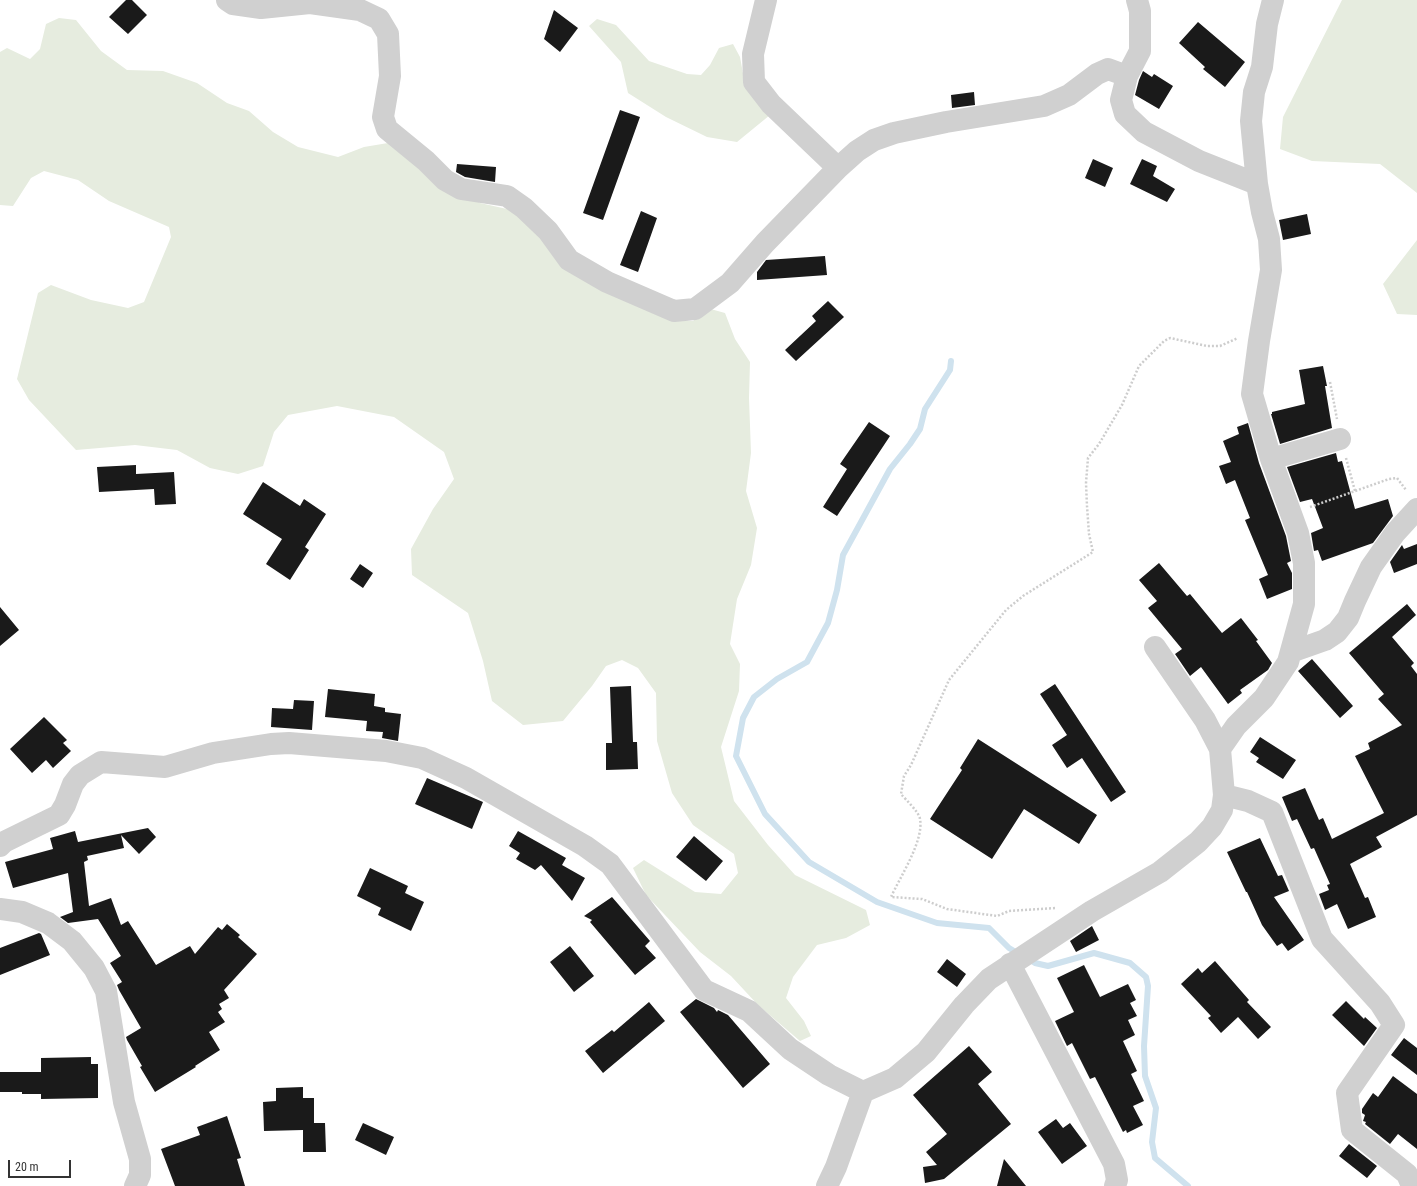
<!DOCTYPE html>
<style>
body{margin:0}
#map{position:relative;width:1417px;height:1186px;overflow:hidden;background:#fff;font-family:"Roboto Condensed",sans-serif}
canvas{display:block}
.scale{position:absolute;left:8px;top:1160px;width:63px;height:18px;box-sizing:border-box;border:2px solid #333;border-top:0;padding-left:5px;font-size:12px;line-height:14px;white-space:nowrap;color:#333;-webkit-text-stroke:3px #fff;paint-order:stroke}
</style>
<div id="map">
<canvas width="1417" height="1186"></canvas>
<div class="scale">20 m</div>
</div>
<script>
const context = document.querySelector('canvas').getContext('2d');
context.lineJoin = 'round';
function fillPath(path, color) {
  context.fillStyle = color;
  context.fill(path, 'evenodd');
}
function strokePath(path, color, width, dash) {
  context.strokeStyle = color;
  context.lineWidth = width;
  context.lineCap = dash ? 'butt' : 'round';
  context.setLineDash(dash || []);
  context.stroke(path);
}
fillPath(new Path2D(`
 M 1342,0 L 1417,0 L 1417,193 L 1380,164 L 1312,161 L 1280,149 L 1283,117 Z
 M 59,18 L 76,20 L 101,51 L 127,70 L 163,71 L 197,83 L 227,103 L 249,111 L 273,132 L 298,147 L 338,157 L 364,147 L 388,143 L 480,203 L 516,211 L 671,320 L 693,321 L 707,308 L 725,313 L 735,339 L 750,362 L 749,398 L 751,453 L 746,491 L 757,528 L 751,565 L 737,599 L 730,644 L 740,664 L 739,691 L 721,747 L 734,801 L 768,845 L 795,875 L 866,910 L 870,925 L 846,938 L 817,945 L 793,977 L 786,998 L 804,1021 L 811,1036 L 800,1041 L 758,1005 L 731,976 L 700,952 L 646,895 L 633,868 L 644,860 L 695,892 L 721,894 L 738,873 L 734,854 L 693,825 L 672,793 L 657,741 L 656,693 L 638,668 L 622,660 L 606,666 L 592,686 L 563,721 L 523,725 L 492,701 L 483,661 L 468,613 L 412,575 L 411,549 L 433,509 L 454,479 L 444,452 L 394,417 L 337,406 L 288,415 L 274,432 L 263,466 L 238,474 L 210,468 L 177,450 L 135,445 L 76,450 L 29,400 L 17,379 L 38,293 L 51,285 L 91,300 L 128,308 L 144,302 L 171,237 L 169,227 L 109,201 L 78,180 L 44,171 L 31,178 L 13,206 L 0,205 L 0,52 L 7,48 L 30,59 L 40,49 L 46,24 Z
 M 597,19 L 616,25 L 649,61 L 687,74 L 701,75 L 710,65 L 719,48 L 733,44 L 740,57 L 744,79 L 770,115 L 737,142 L 707,137 L 666,117 L 628,93 L 621,62 L 589,26 Z
 M 1417,240 L 1417,315 L 1397,314 L 1383,284 Z`), '#e6ecdf');
strokePath(new Path2D(`
 M 951,361 L 950,370 L 925,409 L 920,429 L 910,444 L 890,469 L 843,555 L 837,590 L 828,623 L 807,662 L 777,679 L 754,697 L 743,718 L 736,756 L 765,814 L 809,862 L 877,902 L 937,923 L 989,928 L 1009,948 L 1019,954
 M 1027,958 L 1035,963 L 1048,966 L 1094,953 L 1130,963 L 1146,977 L 1148,986 L 1144,1046 L 1145,1076 L 1156,1108 L 1152,1142 L 1155,1158 L 1188,1186`), '#cfe2ee', 6);
fillPath(new Path2D(`
 M 126,0 L 132,0 L 147,15 L 128,34 L 109,17 Z
 M 554,10 L 578,28 L 560,52 L 544,39 Z
 M 1198,22 L 1245,62 L 1225,87 L 1203,69 L 1205,67 L 1179,43 Z
 M 1143,71 L 1152,77 L 1154,74 L 1173,86 L 1159,109 L 1135,95 L 1139,80 Z
 M 974,92 L 975,105 L 952,108 L 951,95 Z
 M 620,110 L 640,117 L 603,220 L 583,213 Z
 M 1093,159 L 1113,168 L 1105,187 L 1085,178 Z
 M 1142,159 L 1157,166 L 1153,176 L 1175,189 L 1167,202 L 1130,184 Z
 M 457,164 L 496,167 L 495,182 L 465,177 L 456,172 Z
 M 641,211 L 657,218 L 638,272 L 620,265 Z
 M 1307,214 L 1311,234 L 1283,240 L 1279,220 Z
 M 825,256 L 827,275 L 757,280 L 757,272 L 766,260 Z
 M 828,301 L 844,317 L 796,361 L 785,350 L 816,321 L 812,316 Z
 M 1323,366 L 1327,386 L 1325,386 L 1332,428 L 1280,444 L 1271,414 L 1272,414 L 1272,412 L 1305,404 L 1299,370 Z
 M 869,422 L 890,436 L 837,516 L 823,507 L 847,469 L 840,464 Z
 M 1248,423 L 1259,463 L 1286,536 L 1291,561 L 1287,563 L 1292,573 L 1292,589 L 1267,599 L 1259,579 L 1268,575 L 1245,520 L 1250,518 L 1235,480 L 1226,484 L 1219,466 L 1231,462 L 1223,441 L 1239,434 L 1237,427 Z
 M 1336,453 L 1338,462 L 1342,461 L 1355,509 L 1388,499 L 1393,516 L 1373,543 L 1322,561 L 1318,550 L 1314,551 L 1311,533 L 1323,528 L 1312,499 L 1300,502 L 1287,467 Z
 M 136,465 L 136,474 L 174,472 L 176,504 L 155,505 L 154,489 L 99,492 L 97,467 Z
 M 263,482 L 300,506 L 304,499 L 326,514 L 305,547 L 309,550 L 290,580 L 266,564 L 282,539 L 243,514 Z
 M 1417,544 L 1417,564 L 1394,573 L 1390,562 L 1402,545 L 1404,549 Z
 M 1159,563 L 1187,596 L 1190,594 L 1222,633 L 1241,618 L 1258,640 L 1256,641 L 1272,663 L 1268,670 L 1240,690 L 1242,693 L 1228,704 L 1201,667 L 1190,676 L 1175,654 L 1182,649 L 1148,608 L 1157,601 L 1139,580 Z
 M 360,564 L 373,573 L 363,588 L 350,579 Z
 M 1407,604 L 1416,615 L 1392,637 L 1414,663 L 1411,666 L 1417,674 L 1417,815 L 1376,837 L 1382,847 L 1350,864 L 1365,898 L 1368,897 L 1376,917 L 1348,929 L 1337,904 L 1325,910 L 1319,894 L 1329,890 L 1327,885 L 1330,884 L 1314,848 L 1311,849 L 1297,819 L 1292,821 L 1282,797 L 1305,788 L 1319,820 L 1323,818 L 1332,839 L 1384,813 L 1355,756 L 1370,749 L 1368,743 L 1402,725 L 1378,699 L 1384,694 L 1349,653 Z
 M 0,607 L 19,630 L 0,646 Z
 M 1312,659 L 1353,706 L 1340,718 L 1298,671 Z
 M 1055,684 L 1126,792 L 1111,802 L 1082,758 L 1067,768 L 1052,745 L 1067,735 L 1040,694 Z
 M 631,686 L 633,742 L 637,742 L 638,769 L 606,770 L 606,743 L 612,743 L 610,687 Z
 M 328,689 L 375,694 L 374,706 L 385,708 L 385,712 L 401,714 L 398,741 L 382,738 L 383,732 L 366,731 L 367,721 L 325,717 Z
 M 294,700 L 314,701 L 312,730 L 271,727 L 272,708 L 293,709 Z
 M 44,717 L 67,740 L 63,743 L 71,751 L 53,768 L 46,760 L 32,773 L 10,749 Z
 M 1260,737 L 1296,760 L 1283,779 L 1256,762 L 1259,758 L 1250,752 Z
 M 978,739 L 1097,815 L 1079,844 L 1024,809 L 992,859 L 930,819 L 962,770 L 960,768 Z
 M 427,778 L 483,802 L 472,829 L 415,804 Z
 M 148,828 L 156,837 L 139,854 L 121,835 L 124,848 L 87,856 L 88,860 L 84,862 L 89,906 L 111,898 L 121,925 L 128,921 L 156,965 L 190,946 L 195,954 L 218,927 L 222,930 L 227,924 L 240,935 L 238,937 L 257,954 L 224,990 L 229,998 L 219,1004 L 222,1009 L 218,1012 L 225,1022 L 209,1032 L 220,1050 L 195,1066 L 196,1067 L 155,1092 L 140,1067 L 142,1066 L 127,1040 L 126,1037 L 141,1028 L 119,990 L 117,985 L 122,982 L 110,963 L 121,956 L 98,919 L 68,923 L 60,917 L 73,912 L 68,873 L 13,888 L 5,862 L 53,849 L 50,838 L 75,831 L 78,842 Z
 M 518,831 L 566,858 L 562,865 L 585,878 L 572,901 L 541,865 L 535,870 L 516,859 L 520,853 L 509,846 Z
 M 694,836 L 723,861 L 706,881 L 676,857 Z
 M 1260,838 L 1278,876 L 1282,875 L 1289,891 L 1274,897 L 1304,940 L 1288,951 L 1282,943 L 1277,946 L 1262,925 L 1247,892 L 1246,892 L 1227,852 Z
 M 370,868 L 408,886 L 405,893 L 424,902 L 411,931 L 378,915 L 381,908 L 357,896 Z
 M 612,897 L 650,941 L 645,946 L 656,958 L 635,975 L 590,922 L 592,920 L 584,916 Z
 M 1092,926 L 1099,940 L 1076,952 L 1070,941 Z
 M 39,933 L 41,934 L 50,955 L 0,975 L 0,948 Z
 M 570,946 L 594,976 L 574,992 L 550,962 Z
 M 947,959 L 966,974 L 957,987 L 937,972 Z
 M 1215,961 L 1249,1000 L 1247,1002 L 1271,1027 L 1258,1039 L 1238,1017 L 1221,1033 L 1208,1018 L 1211,1016 L 1181,984 L 1198,968 L 1202,973 Z
 M 1084,965 L 1100,997 L 1128,984 L 1136,1000 L 1130,1003 L 1137,1016 L 1128,1020 L 1135,1035 L 1123,1041 L 1137,1071 L 1131,1074 L 1144,1101 L 1133,1106 L 1143,1125 L 1127,1133 L 1126,1130 L 1123,1132 L 1095,1077 L 1090,1079 L 1072,1043 L 1067,1046 L 1055,1021 L 1074,1012 L 1057,978 Z
 M 696,999 L 714,1008 L 717,1012 L 718,1010 L 728,1015 L 770,1064 L 743,1088 L 680,1012 Z
 M 1346,1001 L 1364,1019 L 1365,1017 L 1377,1028 L 1364,1046 L 1332,1015 Z
 M 649,1002 L 665,1021 L 603,1073 L 585,1051 L 612,1030 L 614,1032 Z
 M 1404,1038 L 1417,1048 L 1417,1075 L 1391,1055 Z
 M 969,1046 L 992,1072 L 978,1084 L 1011,1124 L 944,1179 L 925,1183 L 923,1167 L 937,1165 L 926,1152 L 947,1134 L 913,1095 Z
 M 91,1057 L 91,1064 L 98,1064 L 98,1098 L 41,1099 L 41,1094 L 22,1094 L 22,1092 L 0,1092 L 0,1072 L 41,1072 L 41,1058 Z
 M 1393,1076 L 1417,1094 L 1417,1149 L 1398,1134 L 1390,1144 L 1365,1124 L 1366,1122 L 1363,1121 L 1365,1115 L 1362,1113 L 1362,1109 L 1373,1093 L 1378,1097 Z
 M 303,1087 L 303,1098 L 314,1098 L 314,1123 L 325,1123 L 326,1152 L 303,1152 L 303,1130 L 264,1131 L 263,1102 L 276,1101 L 276,1088 Z
 M 227,1116 L 241,1158 L 237,1159 L 245,1186 L 175,1186 L 161,1149 L 200,1135 L 197,1127 Z
 M 1056,1119 L 1063,1128 L 1070,1123 L 1087,1146 L 1062,1164 L 1038,1132 Z
 M 363,1123 L 394,1137 L 386,1155 L 355,1140 Z
 M 1349,1144 L 1377,1166 L 1367,1178 L 1339,1156 Z
 M 1004,1159 L 1026,1186 L 997,1186 Z`), '#1a1a1a');
strokePath(new Path2D(`
 M 1330,382 L 1337,419
 M 1346,458 L 1355,491
 M 1310,507 L 1389,479 L 1397,478 L 1406,490
 M 1055,908 L 1009,911 L 997,916 L 947,909 L 922,899 L 891,897 C 900,877 924,841 920,819 C 919,812 906,800 901,794 L 904,776 L 911,765 L 949,680 L 1006,610 L 1023,596 L 1093,552 L 1089,534 L 1087,506 L 1086,483 L 1088,458 L 1099,444 L 1122,405 L 1139,366 L 1164,341 L 1170,338 L 1207,346 L 1220,346 L 1238,338`), '#cdcdcd', 2.5, [2, 2]);
strokePath(new Path2D(`
 M 227,0 L 233,4 L 261,8 L 310,3 L 360,10 L 379,19 L 388,34 L 390,76 L 383,117 L 387,129 L 426,161 L 445,180 L 461,189 L 507,196 L 524,208 L 548,231 L 569,260 L 607,282 L 674,311 L 695,309 L 730,283 L 765,243 L 838,168 L 857,151 L 874,140 L 894,133 L 946,122 L 1044,106 L 1069,95 L 1097,74 L 1108,69 L 1127,76
 M 766,0 L 753,54 L 754,82 L 771,104 L 838,168
 M 1137,0 L 1140,11 L 1140,51 L 1127,76 L 1121,100 L 1125,114 L 1144,132 L 1199,161 L 1257,184
 M 1271,459 L 1340,439
 M 1155,647 L 1205,720 L 1220,749
 M 1291,652 L 1325,640 L 1337,632 L 1348,618 L 1355,601 L 1371,567 L 1395,533 L 1417,509
 M 1224,795 L 1248,801 L 1272,812 L 1322,939 L 1380,1003 L 1394,1025 L 1347,1093 L 1352,1130 L 1407,1174 L 1412,1186
 M 0,846 L 4,842 L 59,815 L 65,805 L 73,784 L 80,775 L 101,762 L 165,767 L 213,753 L 271,744 L 289,743 L 386,751 L 422,758 L 466,778 L 585,846 L 610,864 L 704,990 L 749,1011 L 790,1049 L 829,1075 L 863,1092
 M 0,909 L 22,912 L 48,923 L 72,941 L 94,968 L 106,991 L 124,1102 L 140,1159 L 140,1175 L 135,1186
 M 1010,964 L 1114,1164 L 1117,1180 L 1115,1186
 M 827,1186 L 836,1167 L 863,1092 L 895,1078 L 926,1052 L 964,1005 L 989,979 L 1092,911 L 1160,872 L 1198,842 L 1212,827 L 1222,810 L 1224,795 L 1220,749 L 1236,726 L 1264,698 L 1288,662 L 1304,604 L 1304,563 L 1298,533 L 1271,459 L 1252,394 L 1259,341 L 1271,270 L 1269,239 L 1262,212 L 1257,184 L 1251,121 L 1254,92 L 1262,67 L 1267,24 L 1273,0`), '#d0d0d0', 22);
</script>
